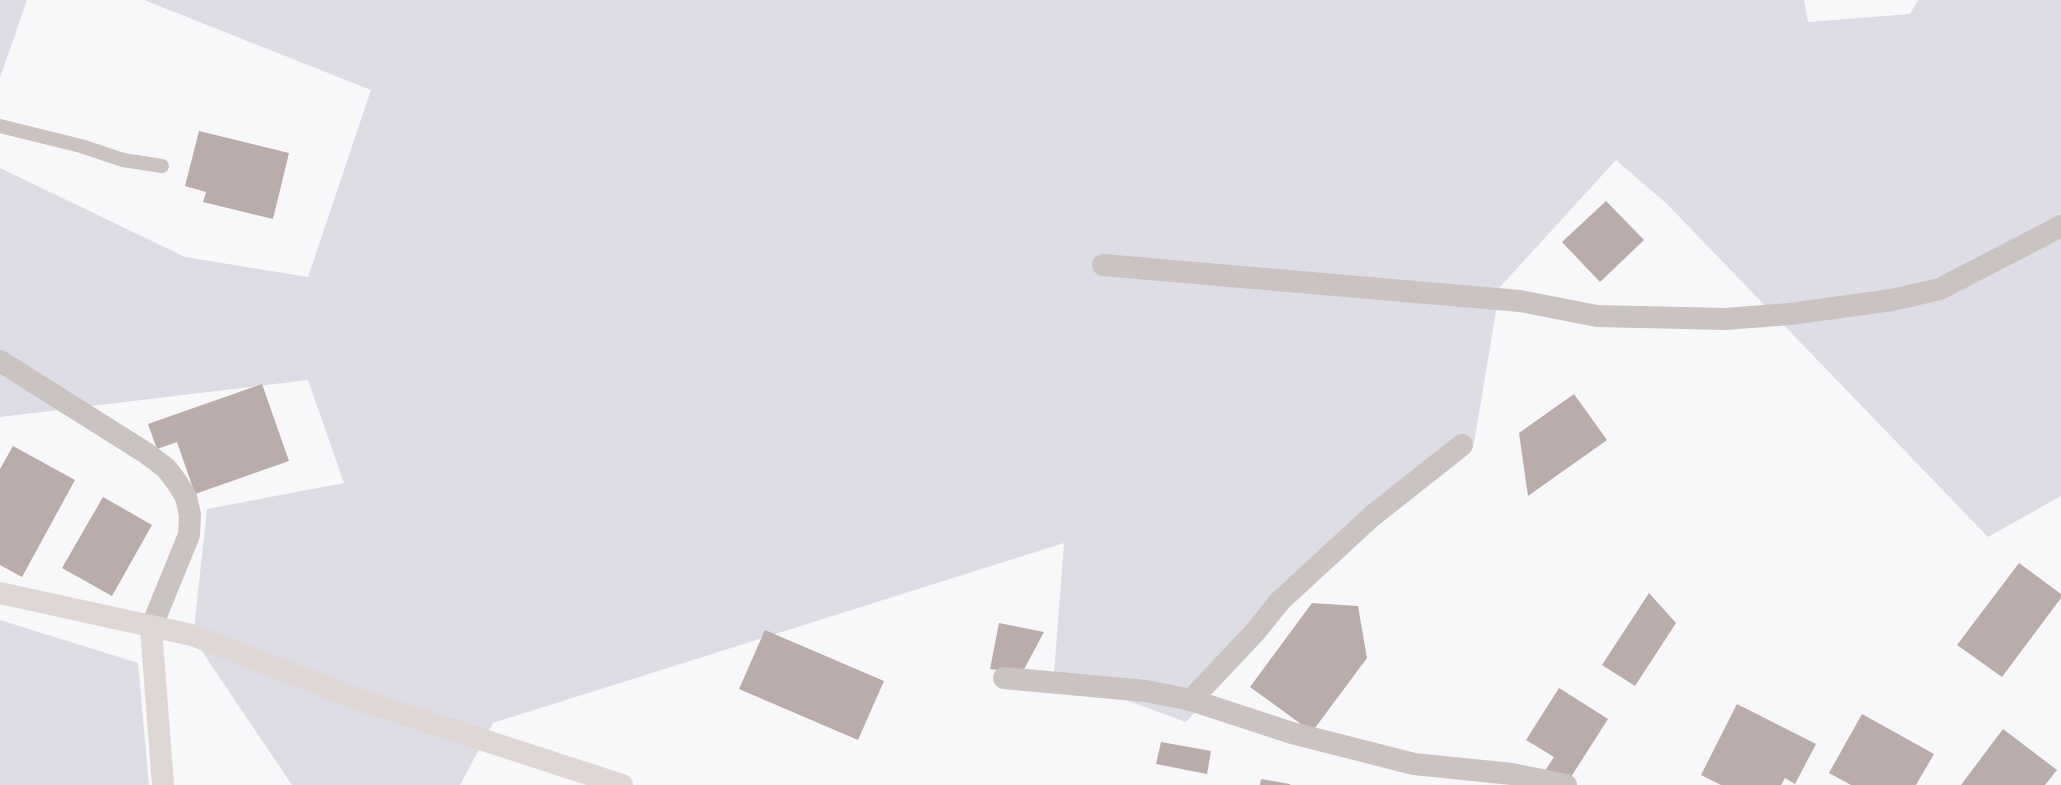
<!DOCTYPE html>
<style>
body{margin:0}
canvas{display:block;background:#f8f8fa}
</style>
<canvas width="2061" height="785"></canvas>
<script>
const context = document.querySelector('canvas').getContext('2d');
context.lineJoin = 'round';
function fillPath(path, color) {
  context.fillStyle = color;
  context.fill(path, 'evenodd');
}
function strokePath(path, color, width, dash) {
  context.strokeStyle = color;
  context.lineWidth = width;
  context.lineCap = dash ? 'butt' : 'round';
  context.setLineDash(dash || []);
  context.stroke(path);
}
fillPath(new Path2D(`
 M 0,0 L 27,0 L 0,78 Z
 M 144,0 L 1804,0 L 1808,22 L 1910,14 L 1918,0 L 2061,0 L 2061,496 L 1988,537 L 1667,204 L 1616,160 L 1500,287 L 1474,443 L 1359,528 L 1186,722 L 1054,674 L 1064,543 L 493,723 L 460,785 L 292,785 L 193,638 L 207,509 L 344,483 L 308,380 L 0,417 L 0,168 L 185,257 L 308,277 L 371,90 Z
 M 0,620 L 138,663 L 149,785 L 0,785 Z`), '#dedce4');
fillPath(new Path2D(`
 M 199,131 L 289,153 L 273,219 L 203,202 L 206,192 L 185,186 Z
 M 1606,201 L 1644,240 L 1600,282 L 1562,242 Z
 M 262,384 L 289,461 L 195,494 L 177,442 L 157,449 L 148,424 Z
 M 1574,394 L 1607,440 L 1528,496 L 1519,433 Z
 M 13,446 L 75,480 L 22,577 L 0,565 L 0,469 Z
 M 103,497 L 152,525 L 112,596 L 62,568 Z
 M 2019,563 L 2061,594 L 2061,598 L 2002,677 L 1957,645 Z
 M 1649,593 L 1676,623 L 1635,686 L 1602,665 Z
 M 1312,603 L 1358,606 L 1367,658 L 1312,732 L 1250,687 Z
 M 999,623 L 1044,632 L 1022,673 L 990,669 Z
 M 765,630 L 884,681 L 858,740 L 739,689 Z
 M 1559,688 L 1608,719 L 1569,780 L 1545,771 L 1554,757 L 1526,740 Z
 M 1737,704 L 1816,744 L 1795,784 L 1785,778 L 1781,785 L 1721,785 L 1701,775 Z
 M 1862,714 L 1934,754 L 1916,785 L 1851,785 L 1829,773 Z
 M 2003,729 L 2057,770 L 2045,785 L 1961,785 Z
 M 1161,742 L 1211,751 L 1207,774 L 1156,764 Z
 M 1261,779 L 1290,784 L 1290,785 L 1260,785 Z`), '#b9acaa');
strokePath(new Path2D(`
 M 0,126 L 81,146 L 123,160 L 162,166`), '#cac3c1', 14);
strokePath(new Path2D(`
 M 1103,265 L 1520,301 L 1597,316 L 1725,319 L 1790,314 L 1892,300 L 1940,289 L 2061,226
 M 0,361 L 146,453 L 166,468 L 176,481 L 186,497 L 190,515 L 189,535 L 151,628
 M 1462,445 L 1371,517 L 1280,601 L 1255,632 L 1191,700 L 1292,733 L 1414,764 L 1512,774 L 1566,785
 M 1004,678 L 1146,691 L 1191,700`), '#cac3c1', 22);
strokePath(new Path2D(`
 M 0,593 L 192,635 L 360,700 L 622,785
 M 151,628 L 163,785`), '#ded7d5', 22);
</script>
